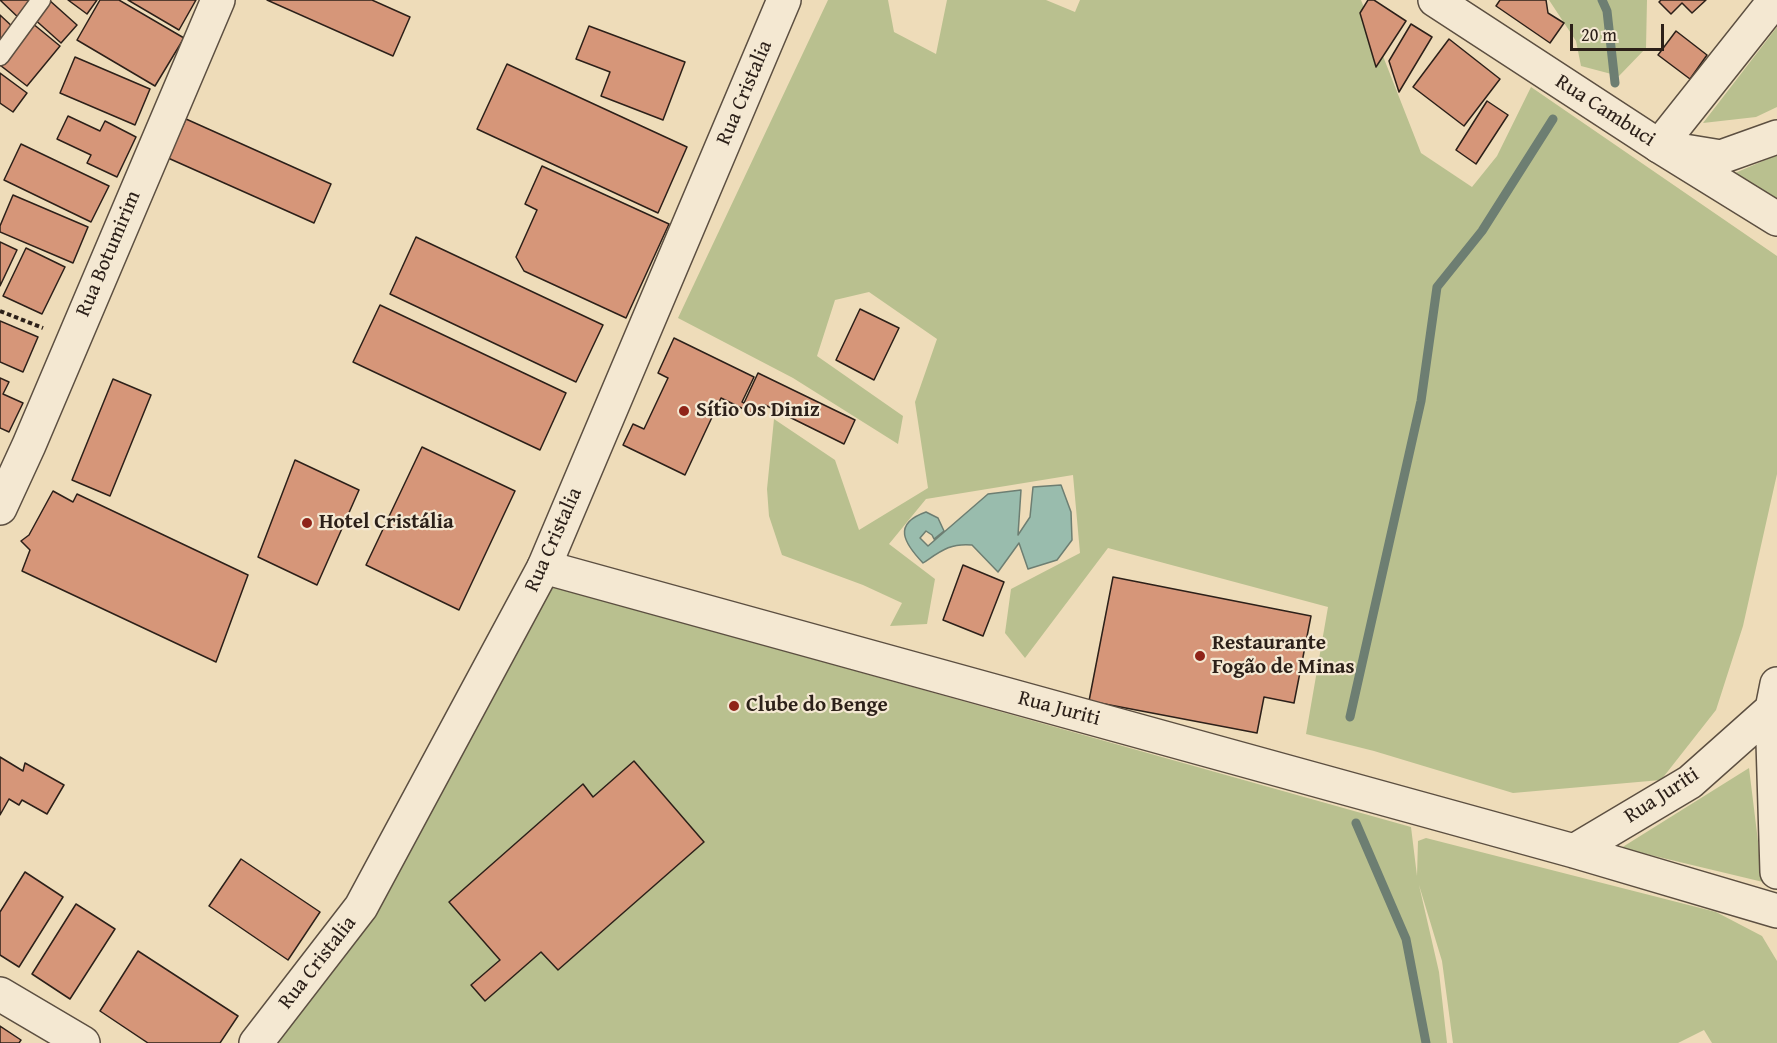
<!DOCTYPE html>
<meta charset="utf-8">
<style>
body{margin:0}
#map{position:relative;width:1777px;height:1043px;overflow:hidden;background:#eedcb9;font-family:"Gentium Book Plus",serif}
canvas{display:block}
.scale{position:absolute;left:1570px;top:24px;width:94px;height:27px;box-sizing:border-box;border:3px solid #2c2019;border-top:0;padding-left:8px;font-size:18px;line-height:21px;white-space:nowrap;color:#2c2019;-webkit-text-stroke:4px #f4e8d2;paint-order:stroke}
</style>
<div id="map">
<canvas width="1777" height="1043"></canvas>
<div class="scale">20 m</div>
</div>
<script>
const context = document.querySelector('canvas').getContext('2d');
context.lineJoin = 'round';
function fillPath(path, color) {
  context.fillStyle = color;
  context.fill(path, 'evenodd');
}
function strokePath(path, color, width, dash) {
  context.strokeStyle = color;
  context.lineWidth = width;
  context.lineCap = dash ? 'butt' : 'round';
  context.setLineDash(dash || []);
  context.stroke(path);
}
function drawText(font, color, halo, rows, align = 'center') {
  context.font = font + ' "Gentium Book Plus",serif';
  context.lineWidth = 4.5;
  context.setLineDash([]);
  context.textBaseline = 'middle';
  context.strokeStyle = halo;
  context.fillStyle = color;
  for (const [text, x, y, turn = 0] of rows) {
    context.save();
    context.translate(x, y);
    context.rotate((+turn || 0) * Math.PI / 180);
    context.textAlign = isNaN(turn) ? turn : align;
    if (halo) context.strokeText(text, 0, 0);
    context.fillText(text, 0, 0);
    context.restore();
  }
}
fillPath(new Path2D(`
 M 828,0 L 888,0 L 894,32 L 936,54 L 947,0 L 1046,0 L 1075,12 L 1080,0 L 1361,0 L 1421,153 L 1472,187 L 1497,156 L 1531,87 L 1777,256 L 1777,474 L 1743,626 L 1716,710 L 1661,780 L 1513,793 L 1374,751 L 1306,734 L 1328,607 L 1108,548 L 1025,658 L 1005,633 L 1011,589 L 1080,553 L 1073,475 L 926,499 L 889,544 L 935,579 L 927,624 L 890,626 L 902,603 L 863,585 L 782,555 L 769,516 L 767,489 L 774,419 L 835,460 L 859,530 L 928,488 L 915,402 L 937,339 L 869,292 L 835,300 L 817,356 L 903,416 L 898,444 L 793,378 L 678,318 Z
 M 1549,0 L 1647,0 L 1646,48 L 1619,76 L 1581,66 L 1576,41 Z
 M 1777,27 L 1777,107 L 1756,117 L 1703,123 Z
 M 1777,155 L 1777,199 L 1735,173 Z
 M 553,586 L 1411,827 L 1417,876 L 1418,841 L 1426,838 L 1716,912 L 1762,936 L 1777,961 L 1777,1043 L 1712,1043 L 1704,1030 L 1678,1043 L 1453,1043 L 1442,961 L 1419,885 L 1439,972 L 1447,1043 L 268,1043 L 348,952 Z
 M 1749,768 L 1763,882 L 1621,848 Z`), '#b9c08f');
const water = new Path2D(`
 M 1061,485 L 1071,512 L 1072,540 L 1057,560 L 1028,569 L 1019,543 L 998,572 L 972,545 C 950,543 941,551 923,563 C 904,543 892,524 926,512 L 938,518 L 944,531 L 934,539 L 932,535 L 926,531 L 920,538 L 928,546 L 988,494 L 1021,490 L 1018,535 L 1030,517 L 1033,487 Z`);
fillPath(water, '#99bcad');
strokePath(water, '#6d7e72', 1.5);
strokePath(new Path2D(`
 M 1602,0 L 1607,11 L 1615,83
 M 1350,717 L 1421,401 L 1437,287 L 1482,231 L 1553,119
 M 1356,823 L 1406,939 L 1426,1043`), '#6d7e72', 9);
const building = new Path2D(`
 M 0,0 L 36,0 L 22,21 Z
 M 49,0 L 77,25 L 61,43 L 32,17 Z
 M 68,0 L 97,0 L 87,14 Z
 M 100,0 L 119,0 L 184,38 L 155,86 L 77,40 Z
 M 128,0 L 196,0 L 179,30 Z
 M 267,0 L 372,0 L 410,17 L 393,56 Z
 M 1368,0 L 1374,0 L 1406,21 L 1376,67 L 1360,13 Z
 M 1500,0 L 1546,0 L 1548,13 L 1564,23 L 1550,43 L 1496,6 Z
 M 1661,0 L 1706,0 L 1692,13 L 1682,3 L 1671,14 L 1659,2 Z
 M 0,15 L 15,29 L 0,45 Z
 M 32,23 L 60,46 L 27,86 L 0,65 Z
 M 1411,24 L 1432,37 L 1399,92 L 1389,61 Z
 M 589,26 L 685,62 L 663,120 L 601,96 L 610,72 L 576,59 Z
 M 1676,31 L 1707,55 L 1690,79 L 1658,55 Z
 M 1449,39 L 1500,79 L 1464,126 L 1413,87 Z
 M 75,57 L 150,89 L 135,125 L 60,93 Z
 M 507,64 L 687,147 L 658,213 L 477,129 Z
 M 0,73 L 27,93 L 13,112 L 0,103 Z
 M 1487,101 L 1508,115 L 1476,164 L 1456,150 Z
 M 68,116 L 100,131 L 105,121 L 136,137 L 117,177 L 87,163 L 91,155 L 57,139 Z
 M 186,119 L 331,184 L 314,223 L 168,158 Z
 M 21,144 L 109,186 L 91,222 L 4,180 Z
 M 542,166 L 669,224 L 626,318 L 524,271 L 516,257 L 537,210 L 525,204 Z
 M 13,195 L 88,227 L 73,263 L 0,232 L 0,226 Z
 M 416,237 L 603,325 L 576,382 L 390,294 Z
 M 0,242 L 17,250 L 0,286 Z
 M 26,248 L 65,267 L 42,314 L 3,296 Z
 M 380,305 L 566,393 L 540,450 L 353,362 Z
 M 860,309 L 899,328 L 874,380 L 836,360 Z
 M 0,321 L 38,337 L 23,372 L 0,362 Z
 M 674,338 L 754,377 L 742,402 L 744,403 L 758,373 L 855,420 L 844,444 L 765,405 L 760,417 L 721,398 L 685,475 L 623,445 L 633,424 L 644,429 L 668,378 L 658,373 Z
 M 0,378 L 9,382 L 3,394 L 23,403 L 9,432 L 0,428 Z
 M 113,379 L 151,395 L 110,496 L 72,480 Z
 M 422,447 L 515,491 L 459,610 L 366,565 Z
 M 295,460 L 359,490 L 317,585 L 258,557 Z
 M 53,491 L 73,502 L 77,494 L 248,575 L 216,662 L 22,571 L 30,550 L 21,541 L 29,535 Z
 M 963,565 L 1004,582 L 983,636 L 943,620 Z
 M 1113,577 L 1311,616 L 1294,703 L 1264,697 L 1257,733 L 1089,701 Z
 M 0,757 L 23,771 L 25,763 L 64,785 L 47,814 L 22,800 L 19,805 L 9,799 L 0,815 Z
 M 634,761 L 704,842 L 558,970 L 541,952 L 485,1001 L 471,985 L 500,960 L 449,902 L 583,784 L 593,797 Z
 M 241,859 L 320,912 L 288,960 L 209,906 Z
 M 25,872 L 63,897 L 19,967 L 0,955 L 0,912 Z
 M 76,904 L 115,929 L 70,999 L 32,974 Z
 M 138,951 L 238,1016 L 220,1043 L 148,1043 L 100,1011 Z
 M 0,1026 L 21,1040 L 19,1043 L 0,1043 Z`);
fillPath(building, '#d69679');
strokePath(building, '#2c2019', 1.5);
const service = new Path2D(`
 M 0,56 L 41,0`);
const minor = new Path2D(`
 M 1659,146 L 1775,0
 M 0,508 L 29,445 L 218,0
 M 544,567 L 784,0
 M 0,994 L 83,1043`);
const tertiary = new Path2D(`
 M 1435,0 L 1659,146 L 1777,219
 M 1678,150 L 1721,157 L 1777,137
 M 1777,684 L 1772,709 L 1777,872
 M 1574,851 L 1690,782 L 1772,709
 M 256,1043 L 361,907 L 544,567 L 1574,851 L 1777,911`);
strokePath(service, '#5c4f41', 21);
strokePath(minor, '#5c4f41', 36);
strokePath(tertiary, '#5c4f41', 36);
strokePath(new Path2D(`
 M 0,311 L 43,328`), '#2c2019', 4, [4.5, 3]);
strokePath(service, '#f4e8d2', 18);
strokePath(minor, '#f4e8d2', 33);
strokePath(tertiary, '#f4e8d2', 33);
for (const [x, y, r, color] of [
 [684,411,6,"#8f2418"],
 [307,523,6,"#8f2418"],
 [1200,656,6,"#8f2418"],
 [734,706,6,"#8f2418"]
]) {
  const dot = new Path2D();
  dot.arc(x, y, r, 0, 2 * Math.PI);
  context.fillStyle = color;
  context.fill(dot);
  strokePath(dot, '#f4e8d2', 2);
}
drawText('21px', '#2c2019', '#f4e8d2', [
 ["Rua Cristalia",745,93,-67],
 ["Rua Cambuci",1605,111,33],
 ["Rua Botumirim",109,254,-67],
 ["Rua Cristalia",554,540,-66],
 ["Rua Juriti",1059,709,15],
 ["Rua Juriti",1662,796,-33],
 ["Rua Cristalia",318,963,-52]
]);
drawText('bold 21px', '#2c2019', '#f4e8d2', [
 ["Sítio Os Diniz",696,411],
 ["Hotel Cristália",319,523],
 ["Restaurante",1212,644],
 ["Fogão de Minas",1212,668],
 ["Clube do Benge",746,706]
], 'left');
</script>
